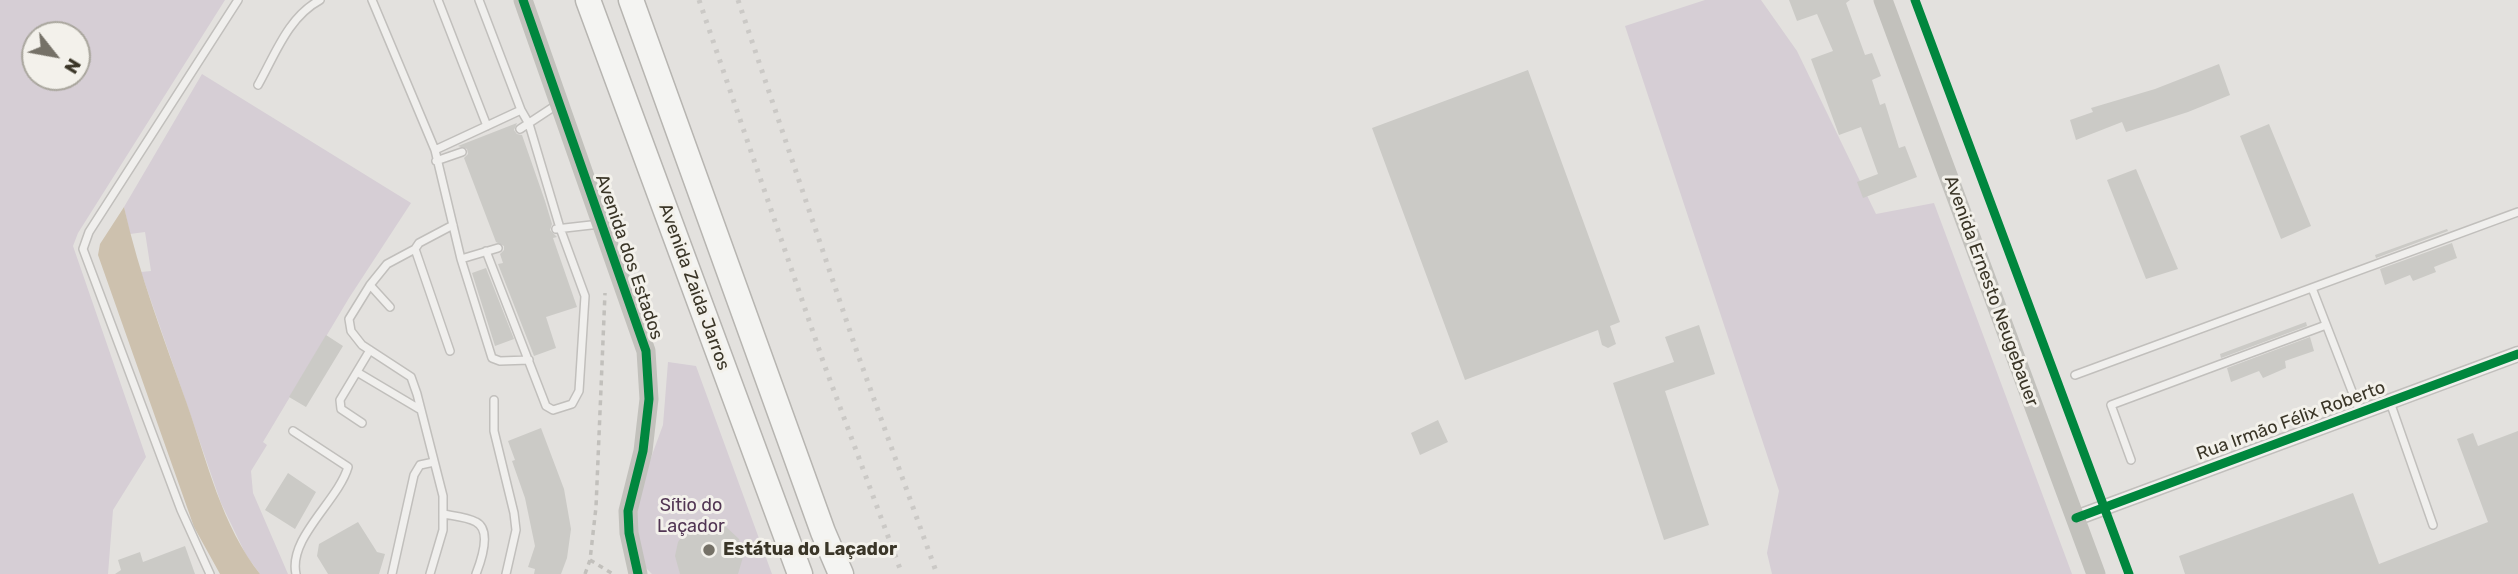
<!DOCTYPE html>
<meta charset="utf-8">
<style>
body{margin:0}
#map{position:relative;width:2518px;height:574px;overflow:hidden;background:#e3e1de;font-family:Rubik,sans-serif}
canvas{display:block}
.north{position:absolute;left:21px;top:21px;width:70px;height:70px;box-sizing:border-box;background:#f3f1eb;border:2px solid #a9a69d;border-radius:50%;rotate:121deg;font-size:19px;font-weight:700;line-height:28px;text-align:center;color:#3a3527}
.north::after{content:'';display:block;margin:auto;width:24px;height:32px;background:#757167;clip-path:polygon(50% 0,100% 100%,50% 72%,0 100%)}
</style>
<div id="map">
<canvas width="2518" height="574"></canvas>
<div class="north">N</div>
</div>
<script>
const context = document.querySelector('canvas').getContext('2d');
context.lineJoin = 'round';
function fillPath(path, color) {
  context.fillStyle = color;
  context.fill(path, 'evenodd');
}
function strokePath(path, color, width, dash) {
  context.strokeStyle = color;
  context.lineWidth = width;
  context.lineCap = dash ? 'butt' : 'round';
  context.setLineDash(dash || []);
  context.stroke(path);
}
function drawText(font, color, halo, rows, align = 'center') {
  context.font = font + ' Rubik,sans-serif';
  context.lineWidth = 6;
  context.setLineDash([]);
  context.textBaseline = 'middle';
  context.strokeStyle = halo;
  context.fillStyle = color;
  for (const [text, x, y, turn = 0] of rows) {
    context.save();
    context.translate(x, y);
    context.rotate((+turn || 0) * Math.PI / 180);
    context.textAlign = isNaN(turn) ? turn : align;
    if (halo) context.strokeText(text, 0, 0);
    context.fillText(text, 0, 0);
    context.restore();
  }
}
fillPath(new Path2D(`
 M 0,0 L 225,0 L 78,233 L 73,246 L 146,457 L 113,510 L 108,574 L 0,574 ZM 35,35 L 77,35 L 77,77 L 35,77 Z
 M 1705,0 L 1761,0 L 1797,51 L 1876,214 L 1934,203 L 2072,574 L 1772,574 L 1767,553 L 1779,491 L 1625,26 Z
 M 202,74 L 411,203 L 349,298 L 263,442 L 267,445 L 251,471 L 253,493 L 288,574 L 260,574 L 246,555 L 221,503 L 141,272 L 151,271 L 145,232 L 130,234 L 124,207 Z
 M 668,362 L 696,366 L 772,574 L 652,574 L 641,563 L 634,530 L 637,496 L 663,425 Z`), '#d6ced5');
fillPath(new Path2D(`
 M 124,207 C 139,274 164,339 187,404 C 207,461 222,526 260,574 L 220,574 L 194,527 L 98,255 L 100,244 Z`), '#cdc1ae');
fillPath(new Path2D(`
 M 1789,0 L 1850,0 L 1846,3 L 1865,55 L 1872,53 L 1881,76 L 1872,80 L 1880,105 L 1885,103 L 1899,148 L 1905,146 L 1917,177 L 1863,198 L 1857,182 L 1878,174 L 1861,127 L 1839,135 L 1811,59 L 1833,51 L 1817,14 L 1797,21 Z
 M 2219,64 L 2230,95 L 2188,112 L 2126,132 L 2122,122 L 2076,140 L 2070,120 L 2093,112 L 2091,108 L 2155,89 Z
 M 1528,70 L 1620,322 L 1610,326 L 1616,344 L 1608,348 L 1602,345 L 1598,330 L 1465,380 L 1372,128 Z
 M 517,123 L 514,130 L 517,134 L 522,135 L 545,201 L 552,224 L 550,230 L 557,237 L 553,238 L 577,307 L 546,317 L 556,348 L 534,356 L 498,264 L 503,263 L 500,254 L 504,250 L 504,246 L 496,242 L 464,158 L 468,154 L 467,149 L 458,146 Z
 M 2269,124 L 2311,226 L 2281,239 L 2240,136 Z
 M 2136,169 L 2178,269 L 2146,279 L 2107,180 Z
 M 2447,229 L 2448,231 L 2376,258 L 2375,255 Z
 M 2452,243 L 2457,258 L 2434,267 L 2436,272 L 2413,281 L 2410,275 L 2385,285 L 2380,269 Z
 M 486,268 L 514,339 L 495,346 L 472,273 Z
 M 2306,322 L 2307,326 L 2221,358 L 2220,354 Z
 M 1699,325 L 1715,374 L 1665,391 L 1709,525 L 1664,540 L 1613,383 L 1674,362 L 1665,337 Z
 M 326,335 L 343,346 L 306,407 L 289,397 Z
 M 2310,337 L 2314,351 L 2285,361 L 2286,368 L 2263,378 L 2259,371 L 2231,382 L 2227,368 Z
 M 1438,420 L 1448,442 L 1420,455 L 1411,433 Z
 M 541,428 L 564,489 L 571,529 L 567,558 L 561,574 L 534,574 L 535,569 L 528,567 L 535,546 L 525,498 L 512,461 L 515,460 L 508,441 Z
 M 2518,431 L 2518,574 L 2185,574 L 2179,556 L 2353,493 L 2379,564 L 2488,522 L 2457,439 L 2473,433 L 2478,446 Z
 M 288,473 L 316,492 L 295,529 L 265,510 Z
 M 358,522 L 377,552 L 385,554 L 379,574 L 328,574 L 317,556 L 319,544 Z
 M 705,522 L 725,526 L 739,539 L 743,557 L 738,574 L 680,574 L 675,556 L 678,542 L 687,530 Z
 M 185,546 L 195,574 L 115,574 L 121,570 L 118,560 L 140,552 L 143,562 Z`), '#cbcac6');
const lane = new Path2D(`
 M 372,0 L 435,150 L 461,259 L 492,358 L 500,361 L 529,360
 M 438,0 L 487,126
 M 479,0 L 521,110 L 529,124 L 560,228 L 585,296 L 579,391 L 572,404 L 553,410 L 546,406 L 486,251
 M 258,85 C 275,55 288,17 320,0
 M 520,129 L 558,104
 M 435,150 L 521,110
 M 436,161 L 462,152
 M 556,229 L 600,224
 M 415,249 L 387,264 L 370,285 L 349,319 L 351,331 L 362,345 L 411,377 L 417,394 L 443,496 L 443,530 L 430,574
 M 461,259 L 498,248
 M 370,285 L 390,307
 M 2312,288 L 2360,412
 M 450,351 L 415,249 L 419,243 L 453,225
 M 357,372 L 421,410
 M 2075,375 L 2518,212
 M 494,400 L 494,431 L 514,513 L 516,530 L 506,574
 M 2390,402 L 2433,525
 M 362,423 L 341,409 L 340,400 L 370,350
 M 293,431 L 348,467 C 338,501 288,538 296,574
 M 2131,460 L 2111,405 L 2326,325
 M 443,514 C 453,516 467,517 476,522 C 492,530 481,561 476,574
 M 210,574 L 181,510 L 83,249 L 89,232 L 238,0
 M 392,574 L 414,475 L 420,465 L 434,462`);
const street = new Path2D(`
 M 2076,518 L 2518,354`);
const highway = new Path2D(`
 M 588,0 L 800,574
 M 631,0 L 823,532 L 841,574`);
strokePath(lane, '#c1bfbc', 10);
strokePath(street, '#c1bfbc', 17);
strokePath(highway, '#b7b5b1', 27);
strokePath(new Path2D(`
 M 590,560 L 613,574
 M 585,574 L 590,560 L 596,507 L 605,293`), '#c2c0bc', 3.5, [5, 5]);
strokePath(lane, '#f0efed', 7);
strokePath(street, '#f0efed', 14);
strokePath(new Path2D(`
 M 523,0 L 646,351 L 649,399 L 643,451 L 628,511 L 629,533 L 638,574
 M 1883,0 L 2096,574`), '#c2c1bc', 19);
strokePath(highway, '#f4f4f2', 24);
strokePath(new Path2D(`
 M 699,0 L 824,364 L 902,574
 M 738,0 L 857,352 L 937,574`), '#cbc9c6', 5, [3.5, 7]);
strokePath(new Path2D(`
 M 523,0 L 646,351 L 649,399 L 643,451 L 628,511 L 629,533 L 638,574
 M 1915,0 L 2129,574
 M 2076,518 L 2518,354`), '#00873e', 9);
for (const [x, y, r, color] of [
 [709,550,7,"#757167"]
]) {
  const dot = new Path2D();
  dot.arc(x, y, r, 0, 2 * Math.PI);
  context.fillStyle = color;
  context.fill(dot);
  strokePath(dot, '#f3f1eb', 2.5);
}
drawText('18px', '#3a3527', '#f3f1eb', [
 ["Avenida dos Estados",629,257,71],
 ["Avenida Zaida Jarros",694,287,70],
 ["Avenida Ernesto Neugebauer",1991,291,70],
 ["Rua Irmão Félix Roberto",2291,421,-20]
]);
drawText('18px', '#523654', '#f3f1eb', [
 ["Sítio do",691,506],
 ["Laçador",691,527]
]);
drawText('bold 18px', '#3a3527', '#f3f1eb', [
 ["Estátua do Laçador",723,550]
], 'left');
</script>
